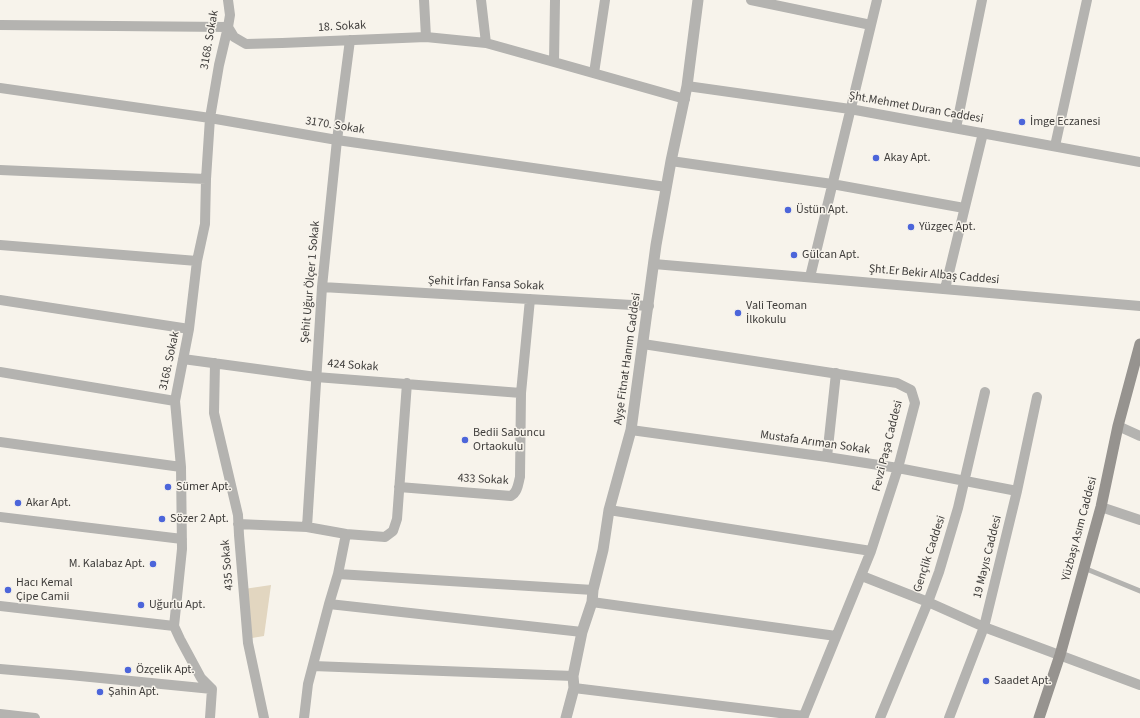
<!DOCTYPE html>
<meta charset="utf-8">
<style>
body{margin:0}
canvas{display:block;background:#f7f3eb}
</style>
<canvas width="1140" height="718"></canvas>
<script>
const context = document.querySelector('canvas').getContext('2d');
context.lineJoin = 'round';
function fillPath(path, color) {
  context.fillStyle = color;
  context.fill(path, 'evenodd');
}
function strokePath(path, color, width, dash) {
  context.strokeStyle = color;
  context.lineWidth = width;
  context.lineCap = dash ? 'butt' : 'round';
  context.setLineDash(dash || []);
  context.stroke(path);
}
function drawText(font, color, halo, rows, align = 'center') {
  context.font = font + ' "Source Sans 3",sans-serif';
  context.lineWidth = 3;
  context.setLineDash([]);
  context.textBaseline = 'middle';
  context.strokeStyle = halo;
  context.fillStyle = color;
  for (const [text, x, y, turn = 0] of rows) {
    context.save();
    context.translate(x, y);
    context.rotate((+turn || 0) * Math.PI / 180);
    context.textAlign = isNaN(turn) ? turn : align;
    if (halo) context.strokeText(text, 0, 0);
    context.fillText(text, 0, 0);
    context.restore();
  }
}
fillPath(new Path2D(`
 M 271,585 L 264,636 L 252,638 L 244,589 Z`), '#e2d6c0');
strokePath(new Path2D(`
 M 1084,568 L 1140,591`), '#b4b3b0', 5);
strokePath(new Path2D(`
 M 424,0 L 426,37
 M 481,0 L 486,43
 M 751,0 L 871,25
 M 0,25 L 228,27 L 234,37 L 246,44 L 282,43 L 426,37 L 486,43 L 554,62 L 685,99
 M 554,62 L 555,0
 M 594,73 L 605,0
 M 687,86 L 850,109 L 1140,162
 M 0,88 L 210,118 L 337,140 L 666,187
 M 956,128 L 982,0
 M 1055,146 L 1087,0
 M 671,161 L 832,184 L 964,208
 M 0,170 L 206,179
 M 0,245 L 197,261
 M 654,264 L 1140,306
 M 810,277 L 877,0
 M 322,287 L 649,306
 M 945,289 L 983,133
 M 0,300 L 189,329
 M 643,344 L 897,383 L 911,390 L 915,403 L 898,468 L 871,551 L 803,718
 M 183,359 L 316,377 L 521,393
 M 215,363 L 214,413 L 238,515 L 239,535 L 248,643 L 264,718
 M 0,372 L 175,401
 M 1118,426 L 1140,436
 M 631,430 L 827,457 L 898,468 L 1017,491
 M 0,442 L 181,467
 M 827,457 L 836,373
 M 399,487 L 511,496 C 518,492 518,484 520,477 L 521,393 L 530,299
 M 1101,507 L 1140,520
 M 609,510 L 871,551
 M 0,517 L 182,539
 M 238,524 L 307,527 L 346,534 L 385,537 L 393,531 L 397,519 L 407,383
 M 307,527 L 322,287 L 337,140 L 350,40
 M 338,574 L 593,590
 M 862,576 L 928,602 L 984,627 L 1140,685
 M 592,602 L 836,636
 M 329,604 L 582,632
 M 0,606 L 174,626
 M 313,666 L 573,676
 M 0,669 L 70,675 L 212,689
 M 574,688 L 804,716
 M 0,714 L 35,718
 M 210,718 L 212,689 L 201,678 L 180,639 L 174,626 L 182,549 L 181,467 L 175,401 L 189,329 L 197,261 L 205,224 L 206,179 L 210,118 L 219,65 L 228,27 L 230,15 L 228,0
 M 304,718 L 308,684 L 329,604 L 338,574 L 346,534
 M 880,718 L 928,602 L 939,572 L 958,508 L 985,392
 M 949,718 L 984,627 L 1017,491 L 1037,397`), '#b4b3b0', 10);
strokePath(new Path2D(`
 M 566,718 L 574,688 L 573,676 L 582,632 L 592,602 L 593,590 L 603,550 L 609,510 L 631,430 L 656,245 L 671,161 L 687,86 L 698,0`), '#b4b3b0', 11);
strokePath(new Path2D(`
 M 1039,718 L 1060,655 L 1101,507 L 1118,426 L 1140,344`), '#96938f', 11);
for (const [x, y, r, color] of [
 [1022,122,4,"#4c65da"],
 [876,158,4,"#4c65da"],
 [788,210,4,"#4c65da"],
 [911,227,4,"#4c65da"],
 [794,255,4,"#4c65da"],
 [738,313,4,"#4c65da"],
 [465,440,4,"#4c65da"],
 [168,487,4,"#4c65da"],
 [18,503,4,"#4c65da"],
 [162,519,4,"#4c65da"],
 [153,564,4,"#4c65da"],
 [8,590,4,"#4c65da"],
 [141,605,4,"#4c65da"],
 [128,670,4,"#4c65da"],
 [986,681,4,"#4c65da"],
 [100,692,4,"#4c65da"]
]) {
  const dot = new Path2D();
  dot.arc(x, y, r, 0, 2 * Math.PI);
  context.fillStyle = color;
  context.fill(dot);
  strokePath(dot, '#f7f3eb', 1.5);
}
drawText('12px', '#3e3c3a', '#f7f3eb', [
 ["18. Sokak",342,27,-3],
 ["3168. Sokak",210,40,-80],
 ["Şht.Mehmet Duran Caddesi",916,108,10],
 ["3170. Sokak",335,126,9],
 ["Şht.Er Bekir Albaş Caddesi",934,275,5],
 ["Şehit Uğur Ölçer 1 Sokak",311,282,-85],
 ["Şehit İrfan Fansa Sokak",486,284,3],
 ["Ayşe Fitnat Hanım Caddesi",628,359,-82],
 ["3168. Sokak",170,361,-78],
 ["424 Sokak",353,366,4],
 ["Mustafa Arıman Sokak",815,443,8],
 ["Fevzi Paşa Caddesi",888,446,-76],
 ["433 Sokak",483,480,3],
 ["Yüzbaşı Asım Caddesi",1080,529,-75],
 ["Gençlik Caddesi",930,554,-72],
 ["19 Mayıs Caddesi",988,557,-76],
 ["435 Sokak",228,565,-95]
]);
drawText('12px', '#3e3c3a', '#f7f3eb', [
 ["İmge Eczanesi",1030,122],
 ["Akay Apt.",884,158],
 ["Üstün Apt.",796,210],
 ["Yüzgeç Apt.",919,227],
 ["Gülcan Apt.",802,255],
 ["Vali Teoman",746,306],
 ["İlkokulu",746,320],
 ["Bedii Sabuncu",473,433],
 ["Ortaokulu",473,447],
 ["Sümer Apt.",176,487],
 ["Akar Apt.",26,503],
 ["Sözer 2 Apt.",170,519],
 ["M. Kalabaz Apt.",145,564,"right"],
 ["Hacı Kemal",16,583],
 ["Çipe Camii",16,597],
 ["Uğurlu Apt.",149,605],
 ["Özçelik Apt.",136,670],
 ["Saadet Apt.",994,681],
 ["Şahin Apt.",108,692]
], 'left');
</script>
